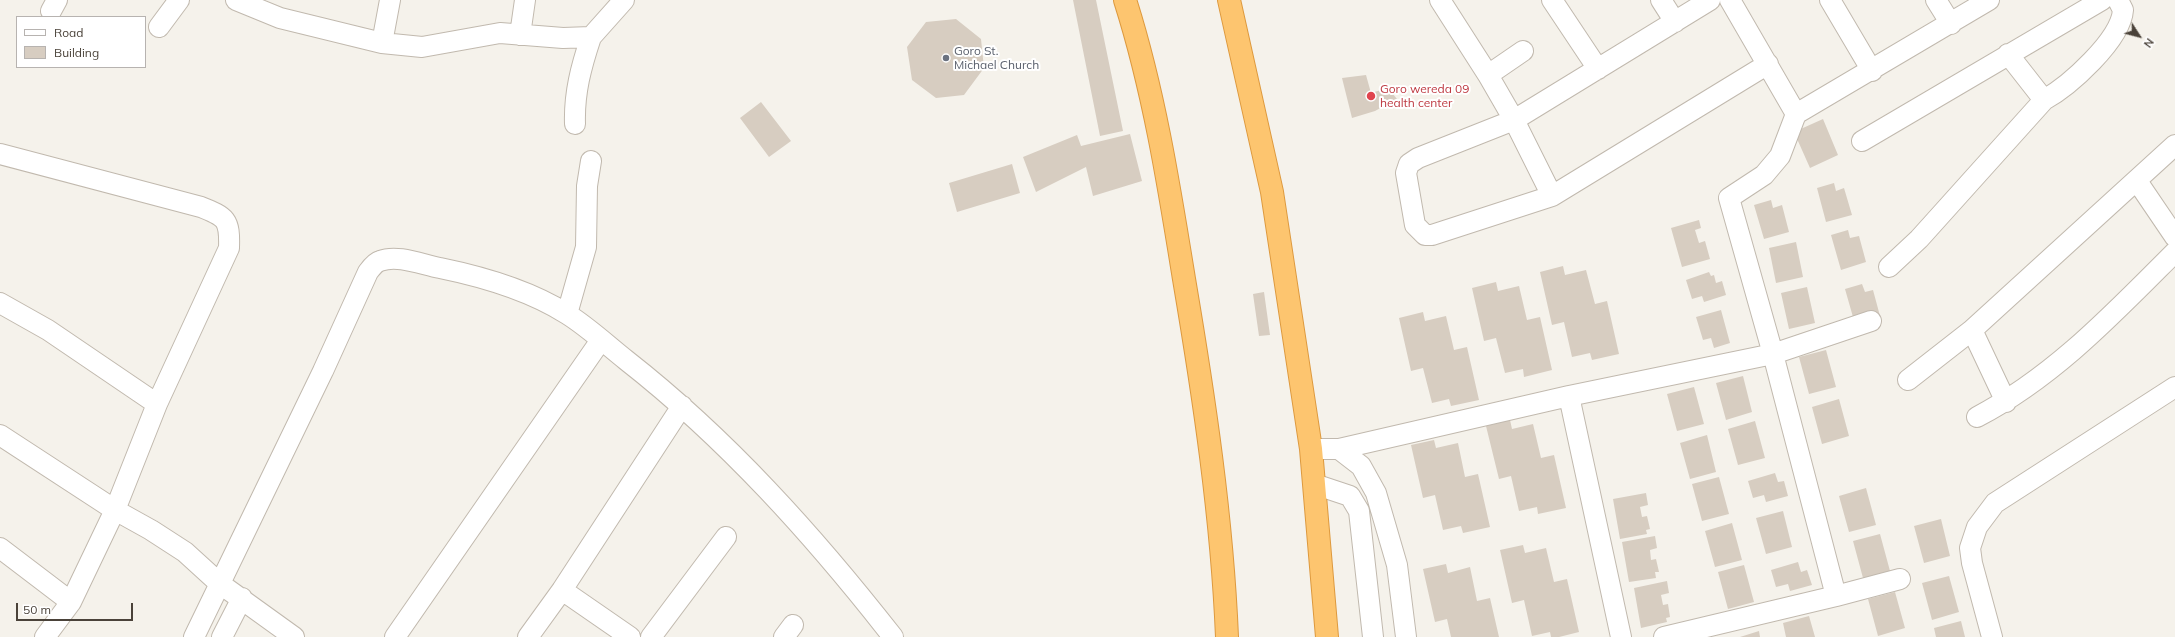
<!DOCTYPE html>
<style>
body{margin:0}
#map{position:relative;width:2175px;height:637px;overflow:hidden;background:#f5f2eb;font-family:Mulish,sans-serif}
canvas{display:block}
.legend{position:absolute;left:16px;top:16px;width:130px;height:52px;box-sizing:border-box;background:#fff;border:1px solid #b7b3b0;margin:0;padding:5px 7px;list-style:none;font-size:12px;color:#4a4239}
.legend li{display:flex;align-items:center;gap:8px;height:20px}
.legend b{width:20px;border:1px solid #b7b3b0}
.north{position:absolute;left:2119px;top:16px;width:40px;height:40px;-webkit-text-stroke:3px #fff;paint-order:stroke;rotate:126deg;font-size:11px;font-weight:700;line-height:16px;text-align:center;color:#4a4239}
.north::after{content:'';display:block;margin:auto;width:14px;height:18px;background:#4a4239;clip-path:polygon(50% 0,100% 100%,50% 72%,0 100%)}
.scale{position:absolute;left:16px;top:603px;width:117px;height:18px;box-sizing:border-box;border:2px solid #4a4239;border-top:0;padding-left:5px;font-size:12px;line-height:14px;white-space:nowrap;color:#4a4239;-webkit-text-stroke:3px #fff;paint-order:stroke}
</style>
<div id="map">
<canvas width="2175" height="637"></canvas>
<ul class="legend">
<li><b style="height:5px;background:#fff"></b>Road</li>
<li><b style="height:11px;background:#d7cdc1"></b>Building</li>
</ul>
<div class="north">N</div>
<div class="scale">50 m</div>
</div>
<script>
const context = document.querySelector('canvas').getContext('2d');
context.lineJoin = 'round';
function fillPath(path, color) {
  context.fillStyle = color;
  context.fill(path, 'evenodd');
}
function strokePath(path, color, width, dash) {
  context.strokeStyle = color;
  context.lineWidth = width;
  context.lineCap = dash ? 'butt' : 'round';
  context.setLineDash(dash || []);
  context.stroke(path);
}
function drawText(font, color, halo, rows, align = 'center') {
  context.font = font + ' Mulish,sans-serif';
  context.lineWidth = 4;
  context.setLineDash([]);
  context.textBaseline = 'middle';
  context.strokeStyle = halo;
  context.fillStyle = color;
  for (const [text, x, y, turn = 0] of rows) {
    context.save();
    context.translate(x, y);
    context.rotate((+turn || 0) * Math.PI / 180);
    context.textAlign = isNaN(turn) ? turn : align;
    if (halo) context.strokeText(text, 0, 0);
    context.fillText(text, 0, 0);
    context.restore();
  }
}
fillPath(new Path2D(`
 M 1073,0 L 1096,0 L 1123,131 L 1100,136 Z
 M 956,19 L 981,39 L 984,68 L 964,95 L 936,98 L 912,80 L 907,47 L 926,22 Z
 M 1366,75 L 1371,93 L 1388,88 L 1397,99 L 1375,111 L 1352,118 L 1342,78 Z
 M 761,102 L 791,141 L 769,157 L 740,118 Z
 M 1823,119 L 1838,155 L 1810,168 L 1794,132 Z
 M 1130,134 L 1142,181 L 1093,196 L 1086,167 L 1036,192 L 1023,157 L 1077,135 L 1081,146 Z
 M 1012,164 L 1020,193 L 957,212 L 949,183 Z
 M 1834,183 L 1836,191 L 1844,188 L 1852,215 L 1826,222 L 1817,188 Z
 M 1771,200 L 1773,208 L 1782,205 L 1789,232 L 1764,239 L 1754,205 Z
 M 1699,220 L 1701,228 L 1695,230 L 1699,243 L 1705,241 L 1710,259 L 1682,267 L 1671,228 Z
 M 1848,230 L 1850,238 L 1859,236 L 1866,262 L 1841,270 L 1831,235 Z
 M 1796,242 L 1803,277 L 1776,283 L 1769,248 Z
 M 1563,266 L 1565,275 L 1586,270 L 1595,304 L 1607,301 L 1619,354 L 1592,360 L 1590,353 L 1572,357 L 1564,322 L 1552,325 L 1540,272 Z
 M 1709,272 L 1711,276 L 1714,275 L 1716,283 L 1722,281 L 1726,295 L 1704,302 L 1702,296 L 1692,299 L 1686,280 Z
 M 1496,282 L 1498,291 L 1519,286 L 1527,320 L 1540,317 L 1552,370 L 1524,377 L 1523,369 L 1505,373 L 1496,338 L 1484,341 L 1472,288 Z
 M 1862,284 L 1865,292 L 1873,290 L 1880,316 L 1855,324 L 1845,289 Z
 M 1807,287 L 1815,323 L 1789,329 L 1781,293 Z
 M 1264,292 L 1270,335 L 1259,336 L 1253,294 Z
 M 1721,310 L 1730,343 L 1714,348 L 1711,338 L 1703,340 L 1696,317 Z
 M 1423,312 L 1425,321 L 1446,316 L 1454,350 L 1467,347 L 1479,400 L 1451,406 L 1449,399 L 1432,403 L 1423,368 L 1411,371 L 1399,318 Z
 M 1826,350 L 1836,387 L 1809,394 L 1799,357 Z
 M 1743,376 L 1752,412 L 1726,420 L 1716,383 Z
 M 1694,387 L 1704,424 L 1677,431 L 1667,394 Z
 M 1839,399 L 1849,436 L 1822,444 L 1812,407 Z
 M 1510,420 L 1512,429 L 1533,424 L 1541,458 L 1554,455 L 1566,508 L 1538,514 L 1537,507 L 1519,511 L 1511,476 L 1499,479 L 1486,426 Z
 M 1755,421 L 1765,458 L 1738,465 L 1728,429 Z
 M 1707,435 L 1716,472 L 1690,479 L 1680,443 Z
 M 1434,440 L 1436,448 L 1458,443 L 1465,477 L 1478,474 L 1490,527 L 1463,533 L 1461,526 L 1443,530 L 1435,495 L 1423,498 L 1411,445 Z
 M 1775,473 L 1778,482 L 1784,481 L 1788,496 L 1766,502 L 1764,495 L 1753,498 L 1748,481 Z
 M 1719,477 L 1729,514 L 1702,521 L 1692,484 Z
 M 1866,488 L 1876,525 L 1849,532 L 1839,496 Z
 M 1646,493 L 1648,505 L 1640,507 L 1642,517 L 1647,516 L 1650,529 L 1646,530 L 1647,534 L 1620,539 L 1613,499 Z
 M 1783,511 L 1792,547 L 1766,554 L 1756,518 Z
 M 1941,519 L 1950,556 L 1924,563 L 1914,526 Z
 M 1732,523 L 1742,560 L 1715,567 L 1705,531 Z
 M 1880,534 L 1890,571 L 1863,578 L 1853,541 Z
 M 1655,536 L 1657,548 L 1650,550 L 1651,560 L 1656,559 L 1659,572 L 1655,572 L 1656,578 L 1629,582 L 1622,542 Z
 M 1523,545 L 1525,553 L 1546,548 L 1554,582 L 1567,579 L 1579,632 L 1559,637 L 1551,637 L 1550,632 L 1532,636 L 1524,600 L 1512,603 L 1500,550 Z
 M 1798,562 L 1801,572 L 1807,570 L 1812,585 L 1790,591 L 1788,584 L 1776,587 L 1771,570 Z
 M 1446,564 L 1448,573 L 1470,567 L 1477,601 L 1490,598 L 1499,637 L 1451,637 L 1447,619 L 1435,622 L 1423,569 Z
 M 1744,565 L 1754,602 L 1728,609 L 1718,572 Z
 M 1949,576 L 1959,612 L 1932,620 L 1922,583 Z
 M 1667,581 L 1669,593 L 1661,595 L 1663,605 L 1668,604 L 1670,617 L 1666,618 L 1667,622 L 1641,628 L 1634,588 Z
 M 1895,592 L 1905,628 L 1878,636 L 1868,599 Z
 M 1809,616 L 1815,637 L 1786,637 L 1783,623 Z
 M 1961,621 L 1965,637 L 1936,637 L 1934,628 Z
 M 1759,631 L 1760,637 L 1740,637 Z`), '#d7cdc1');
const minor = new Path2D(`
 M 236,0 L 280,18 L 382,43 L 390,0
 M 1440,0 L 1488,75 L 1514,120 L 1552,196
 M 1552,0 L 1598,69
 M 1661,0 L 1675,22
 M 1710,0 L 1514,120 L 1418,158 L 1409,164 L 1406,173 L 1415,225 L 1425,235 L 1432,235 L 1552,196 L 1768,64
 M 1730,0 L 1796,114
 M 1830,0 L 1872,71
 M 1936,0 L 1951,24
 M 51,11 L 57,0
 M 159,27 L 179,0
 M 520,35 L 525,0
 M 382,43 L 422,47 L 500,33 L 563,38 L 591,37 L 624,0
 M 2008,54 L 2044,100
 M 1488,75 L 1523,51
 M 575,124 C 574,93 581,67 591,37
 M 1862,141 L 2102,0
 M 0,154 L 201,207 C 226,217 230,219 229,248 L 157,404 L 115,510 L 71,602 L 45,637
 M 2137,181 L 2175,237
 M 1889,267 L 1919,239 L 2044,100 C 2069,86 2121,40 2123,10 L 2118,0
 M 0,303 L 48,330 L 157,404
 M 567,314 L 586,247 L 587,186 L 591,161
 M 1972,330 L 2006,402
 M 1908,380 L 1972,330 L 2175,145
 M 1569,396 L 1621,637
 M 1977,417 C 2054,377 2114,313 2175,252
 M 0,435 L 115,510 L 151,530 L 185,552 L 219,583 L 294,637
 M 1311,449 L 1339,449 L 1569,396 L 1773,354 L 1871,321
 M 1339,449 L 1361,466 L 1376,493 L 1397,565 L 1406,637
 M 1314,484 L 1350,496 L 1359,511 L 1373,637
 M 0,548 L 71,602
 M 1900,579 L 1836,596 L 1773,354 L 1729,198 L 1764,175 L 1780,156 L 1796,114 L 1989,0
 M 562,590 L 630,637
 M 194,637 L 323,371 L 368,272 C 371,268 376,262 380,261 C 398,254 423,265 440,268 C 484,277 529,290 567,314 C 588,327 607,345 626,360 C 727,439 814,536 893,637
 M 222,637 L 242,598
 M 395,637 L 601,340
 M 528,637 L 562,590 L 682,406
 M 651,637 L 726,537
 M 784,637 L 793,625
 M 1664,637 L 1836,596
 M 1992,637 L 1972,563 L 1970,548 L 1977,527 L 1995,503 L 2175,387`);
const highway = new Path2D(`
 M 1125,0 C 1154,91 1169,186 1184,279 C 1204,397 1222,517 1227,637
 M 1229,0 L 1272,192 L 1311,449 L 1327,637`);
strokePath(minor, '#c1b9ae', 22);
strokePath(highway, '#dd993e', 24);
strokePath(minor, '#fff', 20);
strokePath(highway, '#fdc56f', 22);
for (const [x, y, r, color] of [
 [946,58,4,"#6b7280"],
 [1371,96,5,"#e0444e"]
]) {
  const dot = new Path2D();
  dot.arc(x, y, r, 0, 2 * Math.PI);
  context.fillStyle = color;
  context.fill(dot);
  strokePath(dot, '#fff', 1.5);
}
drawText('12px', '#5b616d', '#fff', [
 ["Goro St.",954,51],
 ["Michael Church",954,65]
], 'left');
drawText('12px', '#be3a42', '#fff', [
 ["Goro wereda 09",1380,89],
 ["health center",1380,103]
], 'left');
</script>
